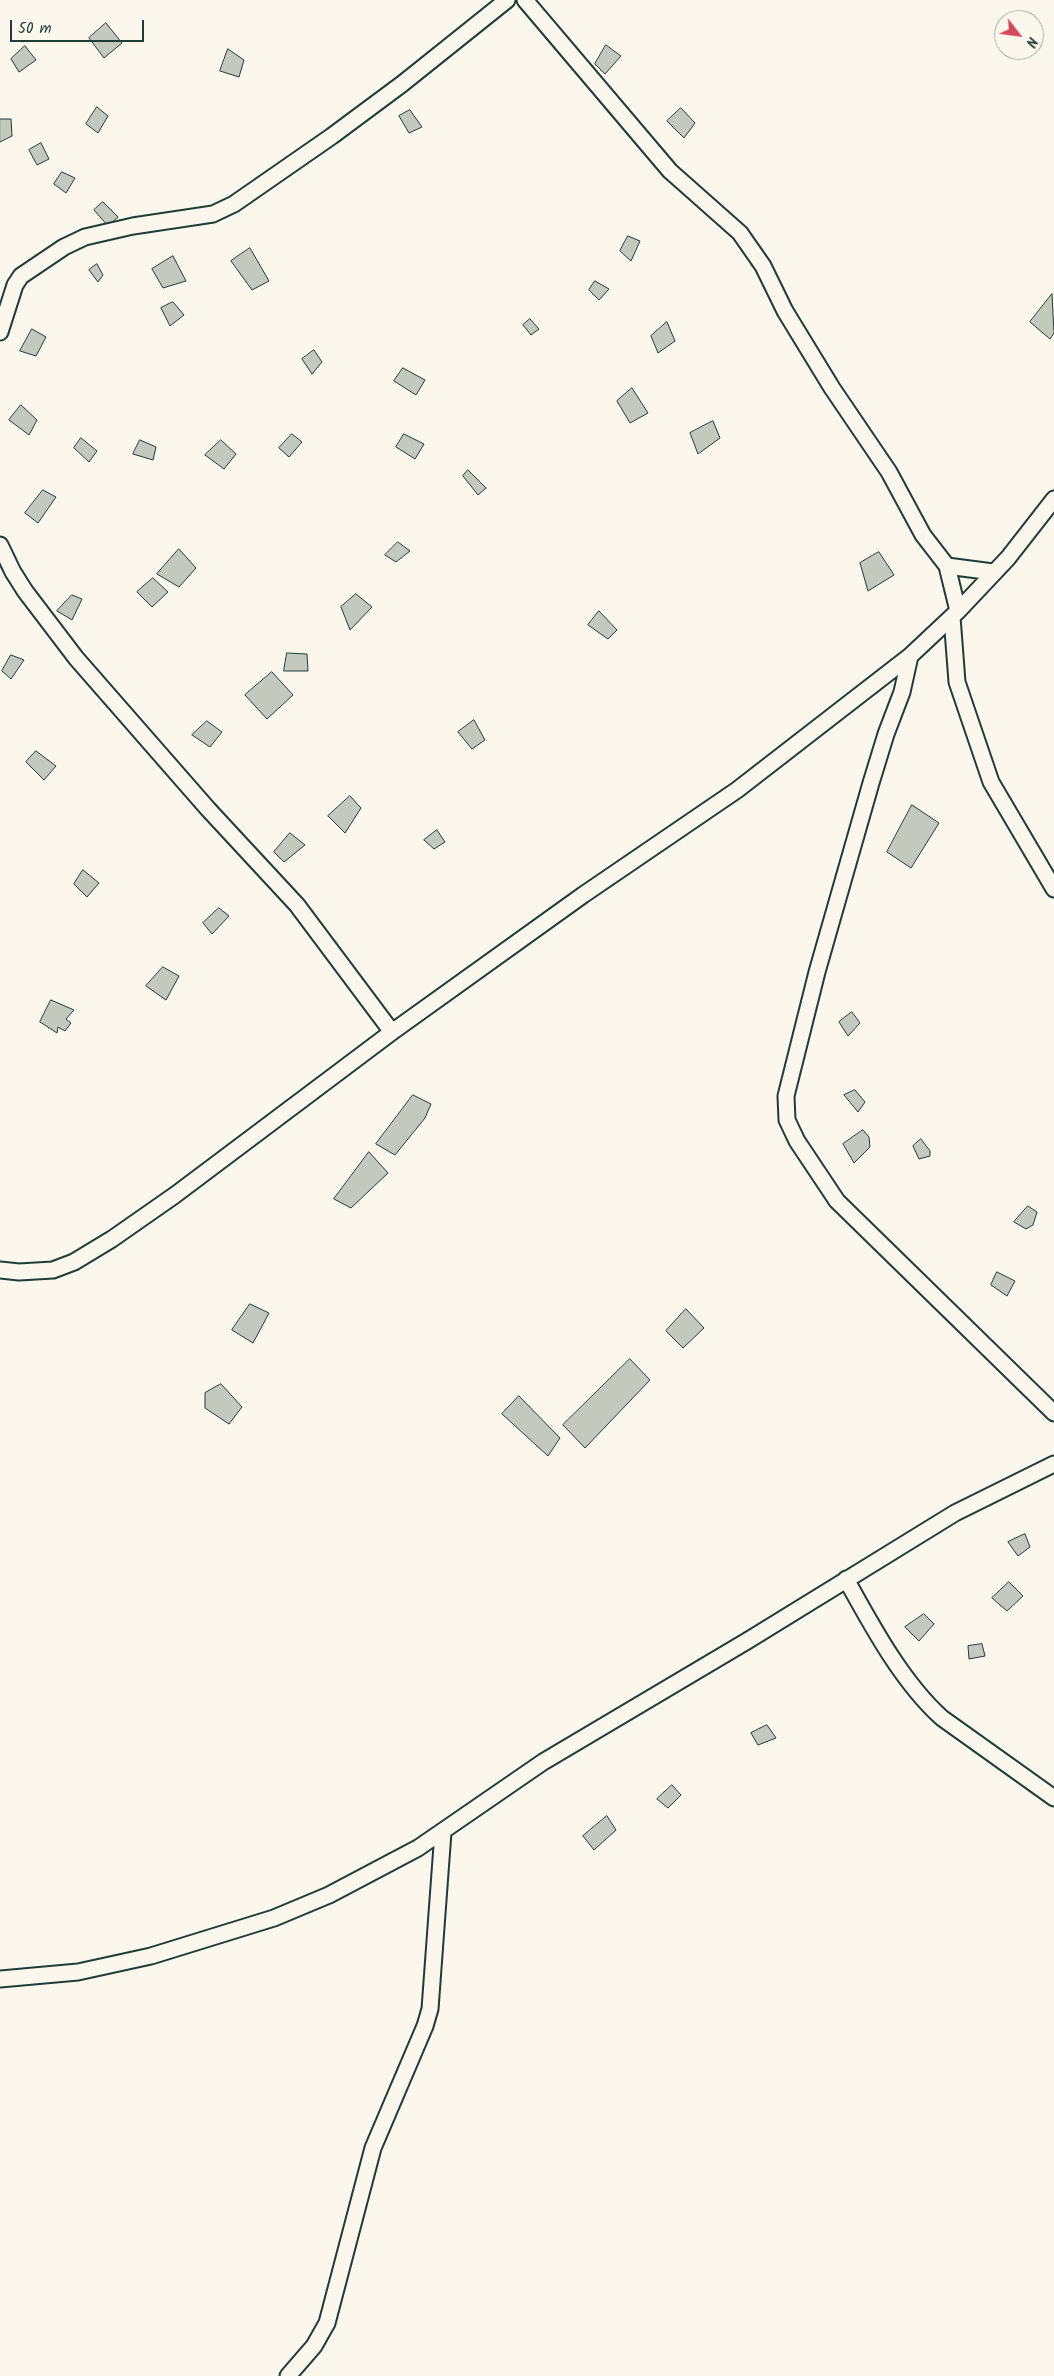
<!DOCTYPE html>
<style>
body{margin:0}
#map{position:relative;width:1054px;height:2376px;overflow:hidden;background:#fbf7ec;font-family:Kalam,sans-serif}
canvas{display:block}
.north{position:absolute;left:994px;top:10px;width:50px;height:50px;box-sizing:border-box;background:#fbf7ec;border:1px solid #a3ada2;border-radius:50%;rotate:120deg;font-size:14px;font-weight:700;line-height:20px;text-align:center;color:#1f3d34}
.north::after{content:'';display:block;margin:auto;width:18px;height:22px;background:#d1495b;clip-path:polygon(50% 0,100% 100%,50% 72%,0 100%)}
.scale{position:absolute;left:10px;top:20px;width:134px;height:22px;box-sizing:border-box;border:2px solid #1f3d34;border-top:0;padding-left:6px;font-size:15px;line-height:18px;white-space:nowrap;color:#1f3d34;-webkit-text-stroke:4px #fbf7ec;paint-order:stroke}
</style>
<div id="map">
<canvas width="1054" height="2376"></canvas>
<div class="north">N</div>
<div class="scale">50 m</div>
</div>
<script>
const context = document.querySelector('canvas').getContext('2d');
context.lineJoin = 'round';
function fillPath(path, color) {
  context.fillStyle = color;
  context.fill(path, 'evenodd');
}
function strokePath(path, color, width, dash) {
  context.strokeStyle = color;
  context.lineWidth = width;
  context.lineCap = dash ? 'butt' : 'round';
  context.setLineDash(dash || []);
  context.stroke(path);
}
const building = new Path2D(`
 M 106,23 L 122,43 L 104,58 L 89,38 Z
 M 606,45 L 621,56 L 605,74 L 595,64 Z
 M 25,46 L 36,60 L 19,72 L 11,59 Z
 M 228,49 L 244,60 L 239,77 L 220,71 Z
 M 97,107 L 108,116 L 98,133 L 86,124 Z
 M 681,108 L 695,123 L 684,138 L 667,121 Z
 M 410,110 L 422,127 L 409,133 L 399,116 Z
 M 0,119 L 11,119 L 12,136 L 0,142 Z
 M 41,143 L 49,159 L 37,165 L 29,150 Z
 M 62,172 L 75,178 L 66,193 L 54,184 Z
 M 103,202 L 118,217 L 108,226 L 94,210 Z
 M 628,236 L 640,241 L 631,261 L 620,251 Z
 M 250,248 L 269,281 L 252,290 L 231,261 Z
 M 173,256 L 186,281 L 163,288 L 152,269 Z
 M 97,264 L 103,275 L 98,282 L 89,270 Z
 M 595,281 L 609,289 L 599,300 L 589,290 Z
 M 1052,294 L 1054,333 L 1050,339 L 1030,322 Z
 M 173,302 L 184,315 L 170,326 L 161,308 Z
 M 530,319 L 539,329 L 531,335 L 523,325 Z
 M 667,322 L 675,341 L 658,353 L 651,336 Z
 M 32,329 L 46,337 L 36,356 L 20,351 Z
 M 314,350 L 322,362 L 312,374 L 302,359 Z
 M 403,368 L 425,380 L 416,395 L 394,381 Z
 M 632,388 L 648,413 L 630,423 L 617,401 Z
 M 21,405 L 37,420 L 29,435 L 9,420 Z
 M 713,421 L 720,438 L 698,454 L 690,433 Z
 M 292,434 L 302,442 L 289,457 L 279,448 Z
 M 404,434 L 424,444 L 415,459 L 396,447 Z
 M 81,438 L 97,451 L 89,462 L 74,448 Z
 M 140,440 L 156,447 L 153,460 L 133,454 Z
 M 221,440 L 236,454 L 224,469 L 205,455 Z
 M 468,470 L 486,488 L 478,495 L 463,476 Z
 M 43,490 L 56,497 L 38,523 L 25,513 Z
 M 398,542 L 410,551 L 396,562 L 385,555 Z
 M 179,549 L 196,568 L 179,587 L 157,574 Z
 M 879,552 L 894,575 L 868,591 L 860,563 Z
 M 153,578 L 168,592 L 152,607 L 137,592 Z
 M 356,594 L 372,607 L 350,630 L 341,607 Z
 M 72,595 L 82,599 L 72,620 L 57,611 Z
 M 599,611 L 617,630 L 608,639 L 588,625 Z
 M 287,653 L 307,654 L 308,671 L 284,671 Z
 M 11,655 L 24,660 L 11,679 L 2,671 Z
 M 272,672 L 293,695 L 267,719 L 245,695 Z
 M 474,720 L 485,740 L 472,749 L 458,732 Z
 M 207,721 L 222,732 L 210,747 L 192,735 Z
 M 36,751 L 56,766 L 44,780 L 26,762 Z
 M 350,796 L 361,808 L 345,833 L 328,816 Z
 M 912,805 L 939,823 L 911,868 L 887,852 Z
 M 437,830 L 445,842 L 434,849 L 424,840 Z
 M 290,833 L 305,845 L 284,862 L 274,852 Z
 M 83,870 L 99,883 L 87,897 L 74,884 Z
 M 219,908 L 229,916 L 212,934 L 203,923 Z
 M 163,967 L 179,976 L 166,1000 L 146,986 Z
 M 51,1000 L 74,1010 L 66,1019 L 71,1023 L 65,1031 L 58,1027 L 57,1033 L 40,1022 Z
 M 852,1012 L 860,1023 L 848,1036 L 839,1022 Z
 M 855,1090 L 865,1102 L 858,1112 L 844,1095 Z
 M 413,1095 L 431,1104 L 425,1118 L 395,1155 L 376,1144 Z
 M 863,1130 L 869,1137 L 870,1147 L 854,1163 L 843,1144 Z
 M 921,1139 L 930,1151 L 930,1156 L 919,1159 L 913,1146 Z
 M 369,1152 L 388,1173 L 351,1208 L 334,1199 Z
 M 1028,1206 L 1037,1212 L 1033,1225 L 1026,1229 L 1014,1222 Z
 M 997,1272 L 1015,1281 L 1007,1296 L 991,1285 Z
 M 250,1304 L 269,1313 L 253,1343 L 232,1330 Z
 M 686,1309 L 704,1328 L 683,1348 L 666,1331 Z
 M 630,1359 L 650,1380 L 585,1448 L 563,1425 Z
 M 221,1384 L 242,1407 L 229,1424 L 205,1408 L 205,1393 Z
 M 519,1396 L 560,1438 L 548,1456 L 502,1414 Z
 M 1025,1534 L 1030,1547 L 1018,1556 L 1008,1542 Z
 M 1009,1582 L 1023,1596 L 1007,1611 L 992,1598 Z
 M 924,1614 L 934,1624 L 919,1641 L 905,1627 Z
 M 982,1644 L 985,1656 L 969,1659 L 968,1646 Z
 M 767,1725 L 776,1738 L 758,1745 L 751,1733 Z
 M 672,1785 L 681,1795 L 668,1808 L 657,1799 Z
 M 607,1816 L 616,1830 L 594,1850 L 583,1836 Z`);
fillPath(building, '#c4c9be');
strokePath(building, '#1f3d34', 1);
const street = new Path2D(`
 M 525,0 L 670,171 L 740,233 L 763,266 L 785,311 L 832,388 L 889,472 L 923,535 L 947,566 L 958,611
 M 0,332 L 15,285 L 21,276 L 64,247 L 85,237 L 133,226 L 213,214 L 234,204 L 332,136 L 402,84 L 507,0
 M 0,545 L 13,572 L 25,591 L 76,658 L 208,809 L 297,905 L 392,1032
 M 947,566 L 993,572
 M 952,617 L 957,682 L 991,782 L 1054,889
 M 910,656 L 902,692 L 886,734 L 871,783 L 817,972 L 786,1096 L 787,1120 L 797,1141 L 837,1201 L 1054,1413
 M 0,1270 L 19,1272 L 53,1270 L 74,1262 L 112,1239 L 175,1195 L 392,1032 L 583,895 L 737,790 L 910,656 L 958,611 L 1008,558 L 1054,499
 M 846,1579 C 872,1626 902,1682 942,1718 L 1054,1798
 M 0,1979 L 78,1972 L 151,1956 L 274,1918 L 329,1895 L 418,1848 L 543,1762 L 747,1641 L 955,1513 L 1054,1464
 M 288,2376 L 314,2346 L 327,2323 L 373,2148 L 425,2026 L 430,2009 L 443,1832`);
strokePath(street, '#1f3d34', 19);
strokePath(street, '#fbf7ec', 15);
</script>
